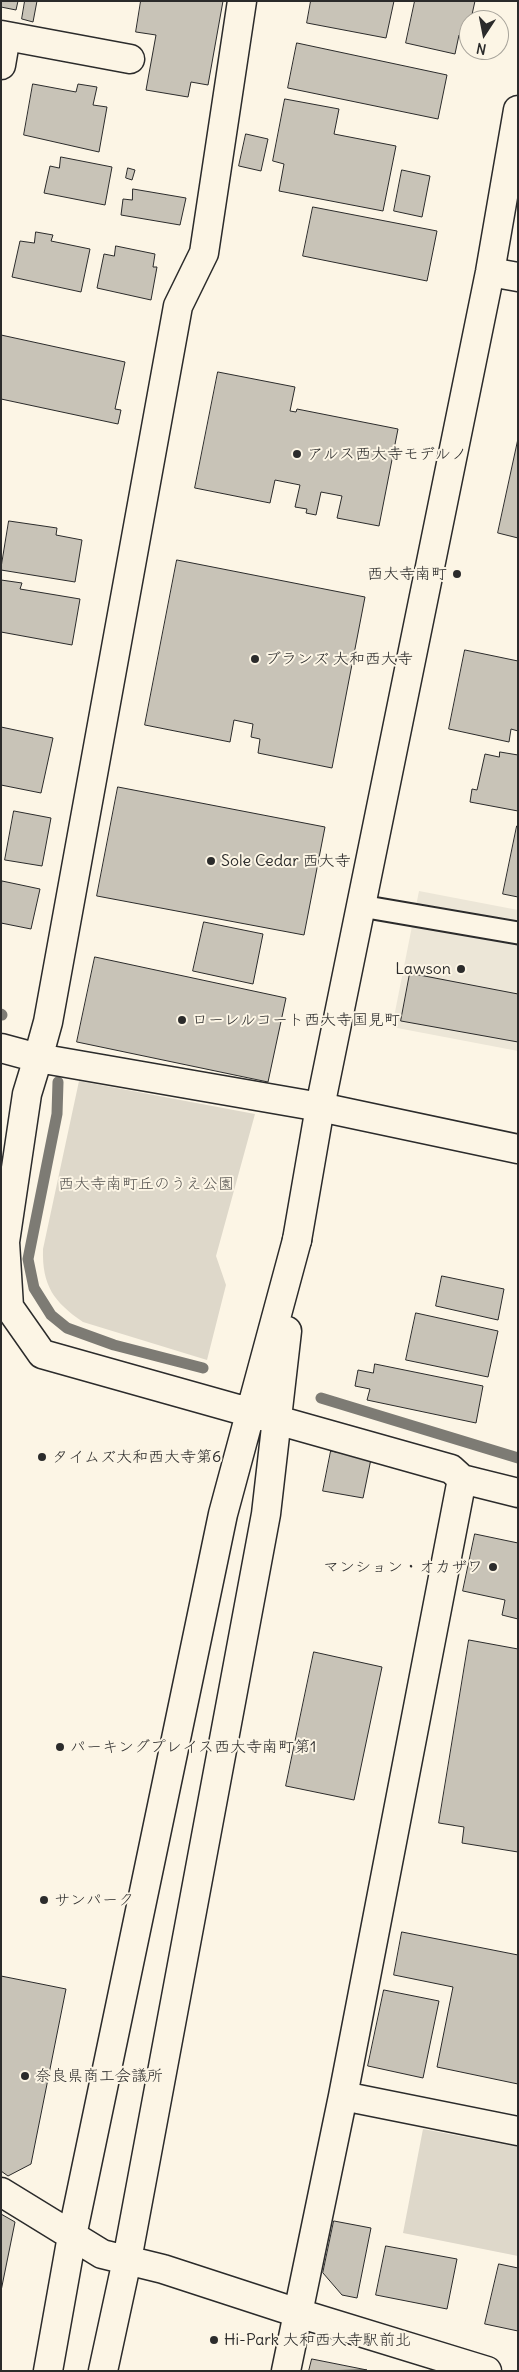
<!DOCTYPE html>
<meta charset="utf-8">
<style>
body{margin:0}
#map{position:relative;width:519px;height:2372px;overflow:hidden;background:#fcf5e5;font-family:Delius,sans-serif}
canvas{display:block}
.frame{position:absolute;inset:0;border:2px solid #2b2b2b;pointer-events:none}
.north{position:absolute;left:459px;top:10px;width:50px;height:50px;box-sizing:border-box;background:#fcf5e5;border:1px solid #a8a49b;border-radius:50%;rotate:191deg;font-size:14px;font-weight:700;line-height:20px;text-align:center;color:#2b2b2b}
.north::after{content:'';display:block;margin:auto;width:18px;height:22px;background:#2b2b2b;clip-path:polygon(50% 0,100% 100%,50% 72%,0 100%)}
</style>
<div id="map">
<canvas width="519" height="2372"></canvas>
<div class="frame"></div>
<div class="north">N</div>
</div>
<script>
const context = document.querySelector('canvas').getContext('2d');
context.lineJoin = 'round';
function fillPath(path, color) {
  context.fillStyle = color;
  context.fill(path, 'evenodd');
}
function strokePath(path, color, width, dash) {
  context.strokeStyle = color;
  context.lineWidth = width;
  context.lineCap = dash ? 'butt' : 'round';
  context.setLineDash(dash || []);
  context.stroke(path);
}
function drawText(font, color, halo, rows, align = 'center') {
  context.font = font + ' Delius,"Klee One",sans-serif';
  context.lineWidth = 4;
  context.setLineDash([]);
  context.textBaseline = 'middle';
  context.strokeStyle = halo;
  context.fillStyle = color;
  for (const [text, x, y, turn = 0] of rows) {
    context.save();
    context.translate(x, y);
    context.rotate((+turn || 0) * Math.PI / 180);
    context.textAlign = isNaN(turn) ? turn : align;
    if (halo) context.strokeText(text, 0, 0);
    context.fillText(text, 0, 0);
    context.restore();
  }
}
fillPath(new Path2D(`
 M 419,891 L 518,910 L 518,1051 L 392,1027 Z`), '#ece6d7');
fillPath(new Path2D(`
 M 79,1081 L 255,1114 L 216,1256 L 226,1285 L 207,1360 L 83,1322 C 54,1302 42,1286 43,1249 Z
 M 423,2129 L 518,2147 L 518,2256 L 403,2233 Z`), '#ded8ca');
strokePath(new Path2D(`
 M 1,1014 L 2,1015
 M 58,1082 L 57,1114 L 28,1259 L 34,1288 L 51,1315 L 67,1328 L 114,1345 L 203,1368
 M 321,1398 L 518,1458`), '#7d7b74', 11);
const building = new Path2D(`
 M 1,1 L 18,1 L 16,10 L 1,7 Z
 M 25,1 L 37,1 L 33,22 L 22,19 Z
 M 141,1 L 223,1 L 208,85 L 191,82 L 188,97 L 146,90 L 156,35 L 136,32 Z
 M 311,1 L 394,1 L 386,38 L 307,23 Z
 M 415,1 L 475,1 L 467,37 L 459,35 L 455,54 L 406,43 Z
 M 297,43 L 447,75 L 438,119 L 288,88 Z
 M 33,84 L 76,92 L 78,84 L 97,87 L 93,105 L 107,107 L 99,152 L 24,135 Z
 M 285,99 L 339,109 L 334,134 L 396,146 L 383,211 L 279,191 L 284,164 L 273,161 Z
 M 246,134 L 268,139 L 261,171 L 239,166 Z
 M 61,157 L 112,167 L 105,205 L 44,193 L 50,166 L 59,168 Z
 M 128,168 L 135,170 L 132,180 L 126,178 Z
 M 402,170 L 430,176 L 422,217 L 394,211 Z
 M 133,189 L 186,198 L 180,225 L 121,215 L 123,199 L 132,200 Z
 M 313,207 L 437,231 L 427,281 L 303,256 Z
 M 36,232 L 53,235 L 51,241 L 90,249 L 81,292 L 12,277 L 20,241 L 34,243 Z
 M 116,246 L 155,254 L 153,267 L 157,267 L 151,300 L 97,288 L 104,254 L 114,256 Z
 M 1,335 L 125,362 L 115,409 L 121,410 L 118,424 L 1,399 Z
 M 218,372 L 295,387 L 290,411 L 296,412 L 297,409 L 398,429 L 379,526 L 337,518 L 342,496 L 321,492 L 316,515 L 306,513 L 307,509 L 295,507 L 300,485 L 275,480 L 270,503 L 195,488 Z
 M 518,439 L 518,538 L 498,533 Z
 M 9,521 L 57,528 L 56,535 L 82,540 L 75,582 L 1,570 Z
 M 177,560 L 365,597 L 332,768 L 258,753 L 260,739 L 251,737 L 253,724 L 234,720 L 230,742 L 145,725 Z
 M 1,580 L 22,583 L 20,589 L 80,599 L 72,645 L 1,632 Z
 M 465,650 L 518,661 L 518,731 L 511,729 L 509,742 L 449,729 Z
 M 1,727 L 53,738 L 41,793 L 1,785 Z
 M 500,752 L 518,755 L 518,811 L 470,802 L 472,789 L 477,790 L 485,754 L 499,757 Z
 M 118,787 L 325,827 L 304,935 L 97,896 Z
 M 14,811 L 51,818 L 42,866 L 5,860 Z
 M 517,826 L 518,826 L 518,897 L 503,894 Z
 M 2,881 L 40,889 L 31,929 L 1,923 Z
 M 204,922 L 263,934 L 253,984 L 193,971 Z
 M 95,957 L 286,998 L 268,1082 L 77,1042 Z
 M 411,968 L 415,969 L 414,974 L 518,994 L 518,1042 L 401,1021 Z
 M 442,1276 L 504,1289 L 498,1320 L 436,1306 Z
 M 416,1313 L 498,1331 L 488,1377 L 406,1360 Z
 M 375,1364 L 483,1386 L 476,1423 L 367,1400 L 370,1389 L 355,1386 L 358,1370 L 373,1373 Z
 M 331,1451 L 371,1459 L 363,1498 L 323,1491 Z
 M 475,1534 L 518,1543 L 518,1619 L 502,1615 L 505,1600 L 463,1591 Z
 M 469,1640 L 518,1649 L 518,1852 L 462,1843 L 464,1827 L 439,1823 Z
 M 314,1652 L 382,1667 L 354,1800 L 286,1786 Z
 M 402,1932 L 518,1955 L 518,2084 L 437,2067 L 453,1987 L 394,1975 Z
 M 1,1976 L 66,1989 L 31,2164 L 8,2176 L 1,2171 Z
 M 384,1990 L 439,2001 L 423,2078 L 368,2066 Z
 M 1,2214 L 15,2222 L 1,2291 Z
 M 334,2221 L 371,2228 L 357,2298 L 342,2295 L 323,2273 Z
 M 386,2246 L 457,2259 L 447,2309 L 376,2295 Z
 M 499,2264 L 518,2268 L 518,2331 L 485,2324 Z
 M 312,2359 L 367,2370 L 309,2371 Z`);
fillPath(building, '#c8c3b7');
strokePath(building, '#2b2b2b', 1);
const lane = new Path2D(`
 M 361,906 L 518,933`);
const street = new Path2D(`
 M 242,1 L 204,253 L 178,306 L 48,1022 L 38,1058 L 320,1107 L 518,1149
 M 1,35 L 130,59
 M 1,65 L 6,36
 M 1,1048 L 38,1058 L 27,1094 L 5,1242 L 9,1307 L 42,1354 L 451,1469 L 462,1479 L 518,1493
 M 343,2096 L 518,2131
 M 1,2192 L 102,2254 L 163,2269 L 298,2313 L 487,2371
 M 48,2371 L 72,2236 L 223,1514 L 297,1240
 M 103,2371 L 127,2260 L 266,1514 L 287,1331
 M 286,2371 L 343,2096 L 462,1479`);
const secondary = new Path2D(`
 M 490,272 L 518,277
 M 297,1240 L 320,1107 L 490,272 L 518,110`);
strokePath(lane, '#2b2b2b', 25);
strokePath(street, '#2b2b2b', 31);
strokePath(secondary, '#2b2b2b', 31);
strokePath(lane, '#fcf5e5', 21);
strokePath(street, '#fcf5e5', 28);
strokePath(secondary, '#fcf5e5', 28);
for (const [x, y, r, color] of [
 [297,454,5,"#2b2b2b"],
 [457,574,5,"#2b2b2b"],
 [255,659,5,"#2b2b2b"],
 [211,861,5,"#2b2b2b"],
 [461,969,5,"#2b2b2b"],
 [182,1020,5,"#2b2b2b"],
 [42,1457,5,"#2b2b2b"],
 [493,1567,5,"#2b2b2b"],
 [60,1747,5,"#2b2b2b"],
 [44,1900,5,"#2b2b2b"],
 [25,2076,5,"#2b2b2b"],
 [214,2340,5,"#2b2b2b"]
]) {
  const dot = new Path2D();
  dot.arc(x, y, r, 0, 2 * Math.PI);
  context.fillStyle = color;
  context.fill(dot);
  strokePath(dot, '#fcf5e5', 2);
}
drawText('16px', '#2b2b2b', '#fcf5e5', [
 ["アルス西大寺モデルノ",307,454],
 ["西大寺南町",447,574,"right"],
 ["ブランズ 大和西大寺",265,659],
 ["Sole Cedar 西大寺",221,861],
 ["Lawson",451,969,"right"],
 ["ローレルコート西大寺国見町",192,1020],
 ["タイムズ大和西大寺第6",52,1457],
 ["マンション・オカザワ",483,1567,"right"],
 ["パーキングプレイス西大寺南町第1",70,1747],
 ["サンパーク",54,1900],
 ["奈良県商工会議所",35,2076],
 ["Hi-Park 大和西大寺駅前北",224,2340]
], 'left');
drawText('16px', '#585653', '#fcf5e5', [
 ["西大寺南町丘のうえ公園",146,1184]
]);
</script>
